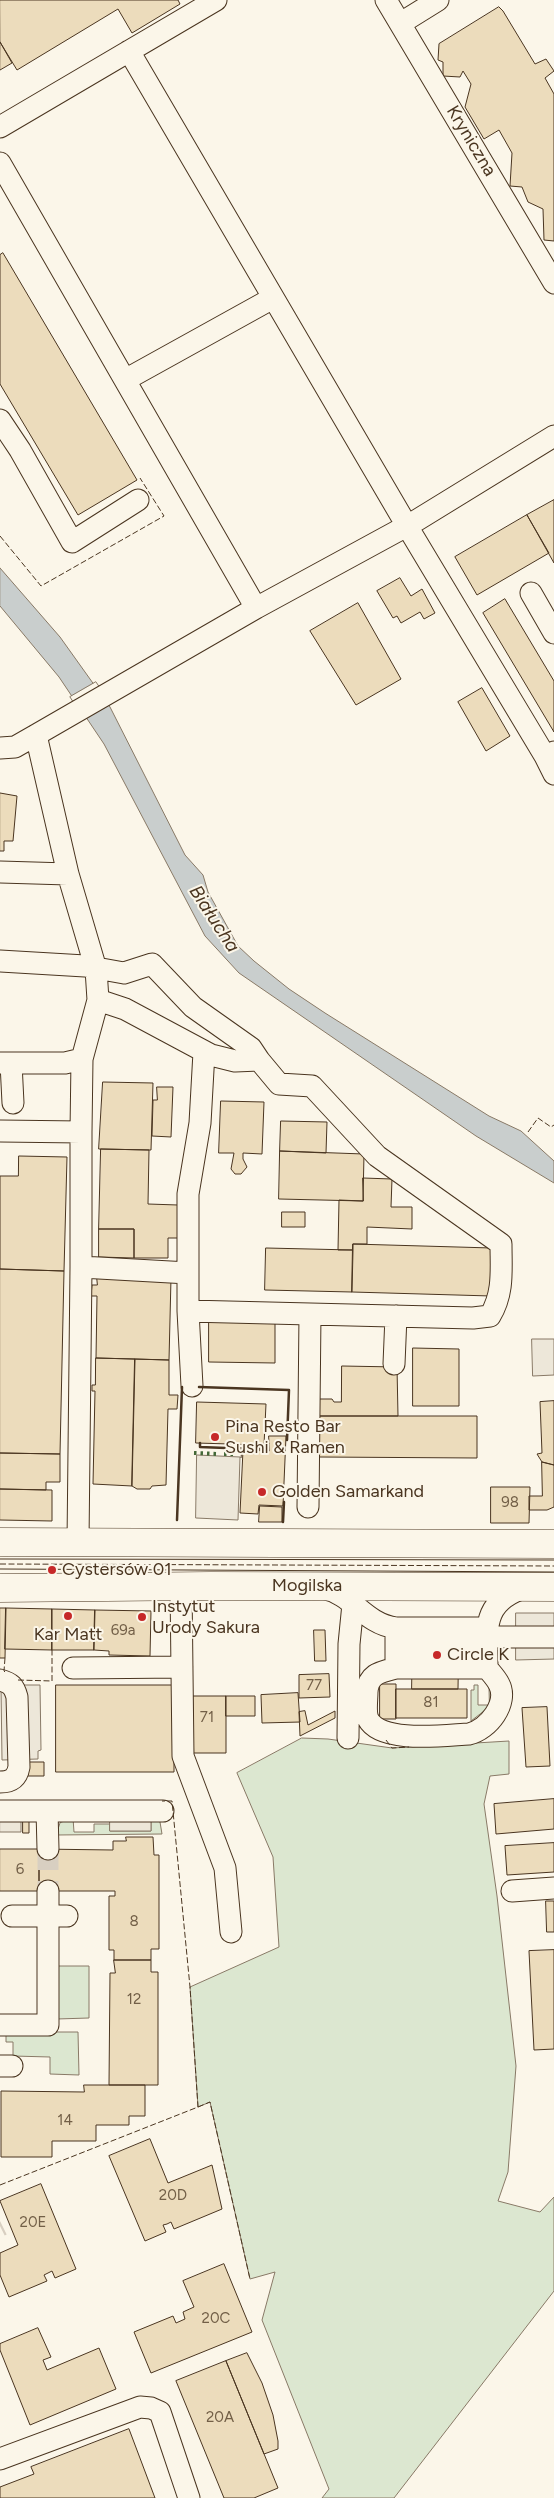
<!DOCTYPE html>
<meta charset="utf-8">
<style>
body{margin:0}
canvas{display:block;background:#fbf6e9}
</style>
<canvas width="554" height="2498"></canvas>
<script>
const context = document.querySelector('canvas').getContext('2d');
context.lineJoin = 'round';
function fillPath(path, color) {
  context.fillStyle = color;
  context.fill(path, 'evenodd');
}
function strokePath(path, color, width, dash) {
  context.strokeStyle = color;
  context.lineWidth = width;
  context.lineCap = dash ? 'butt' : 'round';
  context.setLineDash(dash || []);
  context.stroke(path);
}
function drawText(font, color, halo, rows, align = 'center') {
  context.font = font + ' Figtree,sans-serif';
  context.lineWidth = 4;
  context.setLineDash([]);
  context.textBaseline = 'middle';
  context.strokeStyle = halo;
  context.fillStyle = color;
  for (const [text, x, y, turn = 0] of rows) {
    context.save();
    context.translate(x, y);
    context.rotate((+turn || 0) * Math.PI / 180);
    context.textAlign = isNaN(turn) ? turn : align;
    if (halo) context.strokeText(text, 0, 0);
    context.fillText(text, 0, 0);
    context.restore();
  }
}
const green = new Path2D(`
 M 489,1684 L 493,1704 L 471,1721 L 471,1690 L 474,1690 L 474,1685 L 478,1685 L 478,1705 L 489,1705 Z
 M 302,1738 L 328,1739 L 392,1748 L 509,1741 L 509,1774 L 490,1776 L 484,1804 L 497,1896 L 516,2066 L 508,2172 L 498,2201 L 540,2212 L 554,2197 L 554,2291 L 394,2498 L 322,2498 L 329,2489 L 262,2320 L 275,2272 L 250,2279 L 210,2102 L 198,2107 L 190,1987 L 279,1947 L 273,1857 L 237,1773 Z
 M 73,1818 L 74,1832 L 94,1832 L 94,1824 L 110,1824 L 110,1831 L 151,1831 L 151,1818 L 160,1822 L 162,1834 L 56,1835 L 60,1823 Z
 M 57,1966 L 89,1966 L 89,2018 L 57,2019 Z
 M 12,2032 L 78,2032 L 79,2075 L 50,2074 L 50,2057 L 13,2056 L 13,2042 L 6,2042 L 6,2036 Z`);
fillPath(green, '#dce7d0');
strokePath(green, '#887966', 1);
const parking = new Path2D(`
 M 532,1339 L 554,1339 L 554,1375 L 533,1376 Z
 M 197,1455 L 240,1457 L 238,1520 L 196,1518 Z
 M 516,1613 L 554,1613 L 554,1659 L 516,1660 Z
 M 10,1685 L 40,1685 L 41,1750 L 38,1751 L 38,1759 L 2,1760 L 1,1687 Z
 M 0,1818 L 21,1818 L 21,1832 L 0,1832 Z
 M 110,1818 L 151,1818 L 151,1831 L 110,1831 Z`);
fillPath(parking, '#ede7d9');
strokePath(parking, '#887966', 1);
const water = new Path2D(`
 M 0,568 L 60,637 L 110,707 L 185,855 L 203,875 L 208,892 L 238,946 L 254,961 L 289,989 L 325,1013 L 489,1116 L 521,1131 L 554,1161 L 554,1183 L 476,1136 L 239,973 L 205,936 L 104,744 L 59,677 L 0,606 Z`);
fillPath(water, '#c9cecd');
strokePath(water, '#887966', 1);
const pier = new Path2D(`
 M 96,682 L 111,704 L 84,719 L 70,697 Z`);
fillPath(pier, '#fbf6e9');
strokePath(pier, '#887966', 1);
const building = new Path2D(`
 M 0,0 L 178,0 L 180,4 L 132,33 L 118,9 L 17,70 L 0,42 Z
 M 499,7 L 503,11 L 535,64 L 546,59 L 554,71 L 545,78 L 554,94 L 554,241 L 544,240 L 543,209 L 528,202 L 522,187 L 510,186 L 512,153 L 499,130 L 484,139 L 465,107 L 471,84 L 463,71 L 460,77 L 443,76 L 443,62 L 438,60 L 439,44 Z
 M 0,42 L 12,63 L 0,70 Z
 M 3,253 L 137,480 L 78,515 L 0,384 L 0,255 Z
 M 554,500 L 554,563 L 527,515 Z
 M 527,515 L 549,553 L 477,595 L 455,557 Z
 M 400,578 L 411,596 L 422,589 L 435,613 L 424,619 L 420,612 L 401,623 L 397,616 L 393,618 L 377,591 Z
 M 505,599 L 554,681 L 554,732 L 483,613 Z
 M 358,603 L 401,679 L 356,705 L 310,631 Z
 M 482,688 L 510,736 L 486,751 L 458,702 Z
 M 0,793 L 17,796 L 13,841 L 4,841 L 4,851 L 0,851 Z
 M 103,1082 L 153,1083 L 151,1150 L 99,1149 Z
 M 157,1087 L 173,1087 L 171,1137 L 152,1136 L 153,1100 L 157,1100 Z
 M 221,1101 L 264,1102 L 262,1154 L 243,1153 L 243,1159 L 247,1167 L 241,1174 L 235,1174 L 231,1169 L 234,1153 L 219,1153 Z
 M 281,1121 L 327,1122 L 326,1153 L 280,1151 Z
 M 101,1149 L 149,1150 L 148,1204 L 178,1205 L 178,1238 L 168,1238 L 168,1258 L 134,1258 L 134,1229 L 99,1229 Z
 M 280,1151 L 364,1154 L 363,1201 L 279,1199 Z
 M 19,1156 L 67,1157 L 64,1271 L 0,1269 L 0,1176 L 18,1176 Z
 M 363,1178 L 392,1179 L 391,1207 L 412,1207 L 412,1229 L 367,1227 L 367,1244 L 353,1244 L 353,1250 L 338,1250 L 339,1200 L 363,1201 Z
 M 282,1212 L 305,1212 L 305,1227 L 282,1227 Z
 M 99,1229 L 134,1229 L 134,1258 L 99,1257 Z
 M 353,1244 L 492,1248 L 491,1296 L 352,1292 Z
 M 266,1248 L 353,1250 L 352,1292 L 265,1290 Z
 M 0,1269 L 64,1271 L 60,1454 L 0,1453 Z
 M 97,1277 L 171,1278 L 169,1360 L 96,1358 L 97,1296 L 91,1296 L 92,1285 L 97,1285 Z
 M 209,1317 L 275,1318 L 275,1363 L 209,1362 Z
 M 413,1348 L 459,1349 L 459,1406 L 413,1406 Z
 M 96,1358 L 135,1359 L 132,1486 L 93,1484 L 95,1391 L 92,1391 L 92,1385 L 95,1385 Z
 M 135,1359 L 169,1360 L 169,1395 L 178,1395 L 177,1409 L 168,1409 L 166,1485 L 152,1486 L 150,1489 L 137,1489 L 132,1486 Z
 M 342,1366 L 397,1367 L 398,1416 L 318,1416 L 318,1399 L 332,1399 L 334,1402 L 341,1402 Z
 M 554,1401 L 554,1465 L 542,1462 L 537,1454 L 542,1453 L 540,1402 Z
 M 197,1402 L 266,1404 L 264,1445 L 196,1443 Z
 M 318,1416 L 477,1416 L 477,1458 L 318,1457 Z
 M 269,1436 L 286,1436 L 283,1506 L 259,1505 L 258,1514 L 240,1513 L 243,1450 L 269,1451 Z
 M 0,1453 L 60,1454 L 60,1482 L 46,1482 L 46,1490 L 0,1489 Z
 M 542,1462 L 554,1465 L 554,1507 L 547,1510 L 529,1510 L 529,1496 L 542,1496 Z
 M 491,1487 L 530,1487 L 529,1523 L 491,1523 Z
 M 0,1489 L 52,1490 L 52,1521 L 0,1520 Z
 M 260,1506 L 282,1507 L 282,1522 L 259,1522 Z
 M 0,1608 L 6,1608 L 5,1658 L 0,1658 Z
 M 6,1608 L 52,1609 L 52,1650 L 5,1649 Z
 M 52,1609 L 95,1610 L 94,1650 L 52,1650 Z
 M 95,1610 L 151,1611 L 150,1656 L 109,1655 L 109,1651 L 94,1650 Z
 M 413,1623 L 459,1624 L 458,1689 L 412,1689 Z
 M 314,1630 L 325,1630 L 326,1661 L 315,1661 Z
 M 329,1674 L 330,1697 L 299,1698 L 299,1675 Z
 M 380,1684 L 396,1684 L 396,1719 L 380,1719 Z
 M 56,1685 L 174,1685 L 174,1772 L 56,1772 Z
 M 396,1689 L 467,1689 L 467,1718 L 396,1718 Z
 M 298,1693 L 300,1722 L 262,1723 L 261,1695 Z
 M 193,1696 L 226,1696 L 226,1753 L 194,1753 Z
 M 226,1696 L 255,1696 L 255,1716 L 226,1716 Z
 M 547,1707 L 550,1766 L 526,1767 L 522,1708 Z
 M 305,1711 L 308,1725 L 335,1711 L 335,1718 L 300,1736 L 299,1712 Z
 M 29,1762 L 44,1762 L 44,1776 L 28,1776 Z
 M 554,1799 L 554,1829 L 496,1834 L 494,1804 Z
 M 23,1821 L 29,1821 L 29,1833 L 23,1833 Z
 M 126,1837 L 153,1837 L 154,1855 L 159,1855 L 159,1949 L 151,1949 L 151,1960 L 114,1960 L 114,1950 L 109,1950 L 109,1896 L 115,1896 L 115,1891 L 39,1891 L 39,1849 L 113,1850 L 113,1841 L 126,1841 Z
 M 554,1843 L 554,1872 L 507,1875 L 505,1846 Z
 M 0,1849 L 39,1849 L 39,1891 L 0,1891 Z
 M 546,1901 L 554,1901 L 554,1932 L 547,1932 Z
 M 554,1950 L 554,2049 L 534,2050 L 529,1951 Z
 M 114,1960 L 151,1960 L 151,1972 L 158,1972 L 158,2085 L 109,2085 L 110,1973 L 115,1973 Z
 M 84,2085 L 145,2085 L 145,2116 L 129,2116 L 129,2125 L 96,2125 L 96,2141 L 52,2141 L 52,2157 L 1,2157 L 1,2091 L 84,2092 Z
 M 150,2139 L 168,2183 L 212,2165 L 222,2209 L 174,2229 L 171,2222 L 167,2224 L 163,2225 L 166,2232 L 145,2241 L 109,2156 Z
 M 41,2184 L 76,2269 L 55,2278 L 52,2271 L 44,2275 L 47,2281 L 9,2297 L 0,2275 L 0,2253 L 18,2245 L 0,2201 Z
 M 224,2264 L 252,2332 L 151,2373 L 134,2332 L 173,2316 L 176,2323 L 185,2319 L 183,2312 L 194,2307 L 183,2281 Z
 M 38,2328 L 51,2357 L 43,2360 L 47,2370 L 99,2348 L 116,2389 L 30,2425 L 0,2350 L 0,2344 Z
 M 247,2353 L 262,2383 L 273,2415 L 278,2441 L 278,2449 L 264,2454 L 226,2361 Z
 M 226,2361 L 278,2488 L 254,2498 L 224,2498 L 176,2381 Z
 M 129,2429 L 155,2498 L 0,2498 L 0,2487 L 34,2474 L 31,2467 Z`);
fillPath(building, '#ecdcbc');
strokePath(building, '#4a3520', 1);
strokePath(new Path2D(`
 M 48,1849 L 48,1891
 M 0,2226 L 2,2225`), '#d8cfc1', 21, [21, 11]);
const minor = new Path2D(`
 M 386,0 L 554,283
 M 401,23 L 438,0
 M 129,51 L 407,526 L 545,756 L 554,752
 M 0,127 L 216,0
 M 0,163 L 256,608
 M 125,380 L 273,298
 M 0,420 L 20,450 L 72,542 L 138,500
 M 531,593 L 554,633
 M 0,748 L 15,747 L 36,735 L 256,608 L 414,522 L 554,436
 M 545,756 L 554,774
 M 0,872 L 68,874
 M 0,961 L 85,966 L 124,973 L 152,964 L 193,1007 L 251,1048 L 259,1060 L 235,1061 L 211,1055 L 125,1009 L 98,1000
 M 0,1063 L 65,1063 L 82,1059 L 98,1000 L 96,969 L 68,874 L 36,735
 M 11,1063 L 13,1103
 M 0,1131 L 81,1132 L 82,1059
 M 81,1132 L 81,1267 L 188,1273
 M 188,1311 L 473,1318 L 490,1316 C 504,1293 501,1270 501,1244 L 377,1156 L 312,1086 L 279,1084 L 259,1060
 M 394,1364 L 396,1316
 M 192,1386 L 188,1311 L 188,1194 L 200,1123 L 204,1052
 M 308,1507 L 310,1314
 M 78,1542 L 81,1267
 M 181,1587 L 183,1756 L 225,1868 L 231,1932
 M 323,1588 C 354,1595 363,1623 396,1628 L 396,1668 L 487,1668 C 487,1629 481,1601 527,1587
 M 396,1628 L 487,1628
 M 487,1637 L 554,1637
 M 396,1649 L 487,1649
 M 73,1668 L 182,1667
 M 396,1668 C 380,1672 368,1674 367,1692 C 367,1700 365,1712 368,1719 C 381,1744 446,1735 469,1734 C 488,1730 509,1703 499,1684 C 496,1678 491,1673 487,1668
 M 0,1680 C 11,1683 14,1686 17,1697 L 19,1767 C 17,1778 11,1782 0,1782
 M 348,1738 L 349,1644 L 353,1604
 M 0,1811 L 163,1811
 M 47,1811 L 48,1849
 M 512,1891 L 554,1888
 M 12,1916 L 67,1916
 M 0,2025 L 48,2025 L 48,1891
 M 0,2066 L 12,2066
 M 0,2459 L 140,2407 L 151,2408 L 160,2412 L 189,2498`);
const major = new Path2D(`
 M 0,1542 L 554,1544
 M 0,1588 L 211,1586 L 554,1587`);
strokePath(minor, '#4a3520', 23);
strokePath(major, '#4a3520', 29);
strokePath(minor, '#fbf6e9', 21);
strokePath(major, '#fbf6e9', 28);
strokePath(new Path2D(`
 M 0,1559 L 554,1560
 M 0,1569 L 554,1572`), '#4a3520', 1);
strokePath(new Path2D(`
 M 194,1453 L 219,1454
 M 224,1454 L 234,1454`), '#436837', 4, [2.5, 4]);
strokePath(new Path2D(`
 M 0,536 L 41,586 L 164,516 L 140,478
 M 528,1132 L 538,1118 L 551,1127 L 554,1125
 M 241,1458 L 242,1448
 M 0,1564 L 554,1566
 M 5,1658 L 4,1671 L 6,1673
 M 18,1680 L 52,1681 L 52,1650
 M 386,1740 L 392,1748 L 409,1747
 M 198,2107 L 210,2102 L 250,2279
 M 0,2185 L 198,2107 L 190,1987 L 172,1801 L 162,1801`), '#4a3520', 1, [6, 2.5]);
strokePath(new Path2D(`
 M 199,1387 L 289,1390 L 287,1440
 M 200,1443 L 200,1447 L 226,1448
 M 233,1448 L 261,1449 L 261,1445
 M 177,1520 L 182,1387
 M 283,1522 L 284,1502`), '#4a3520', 2.5);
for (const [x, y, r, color] of [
 [215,1437,5,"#c62828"],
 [262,1492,5,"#c62828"],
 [52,1570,5,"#c62828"],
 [68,1616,5,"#c62828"],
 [142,1617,5,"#c62828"],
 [437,1655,5,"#c62828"]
]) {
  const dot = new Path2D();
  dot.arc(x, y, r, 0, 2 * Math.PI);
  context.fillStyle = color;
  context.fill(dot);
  strokePath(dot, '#fbf6e9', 2);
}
drawText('15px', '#725f47', null, [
 ["98",510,1503],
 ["69a",123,1631],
 ["77",314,1686],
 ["81",431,1703],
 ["71",207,1718],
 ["6",20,1870],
 ["8",134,1922],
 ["12",134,2000],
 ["14",65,2121],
 ["20D",173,2196],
 ["20E",33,2223],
 ["20C",216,2319],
 ["20A",220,2418]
]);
drawText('18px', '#4a3520', '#fbf6e9', [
 ["Kryniczna",471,141,59],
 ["Mogilska",307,1586]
]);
drawText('18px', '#4a3520', '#fbf6e9', [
 ["Pina Resto Bar",225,1427],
 ["Sushi & Ramen",225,1448],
 ["Golden Samarkand",272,1492],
 ["Cystersów 01",62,1570],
 ["Instytut",152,1607],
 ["Urody Sakura",152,1628],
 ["Kar Matt",68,1635,"center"],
 ["Circle K",447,1655]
], 'left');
drawText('italic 19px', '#4a3520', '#fbf6e9', [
 ["Białucha",214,919,57]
]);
</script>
